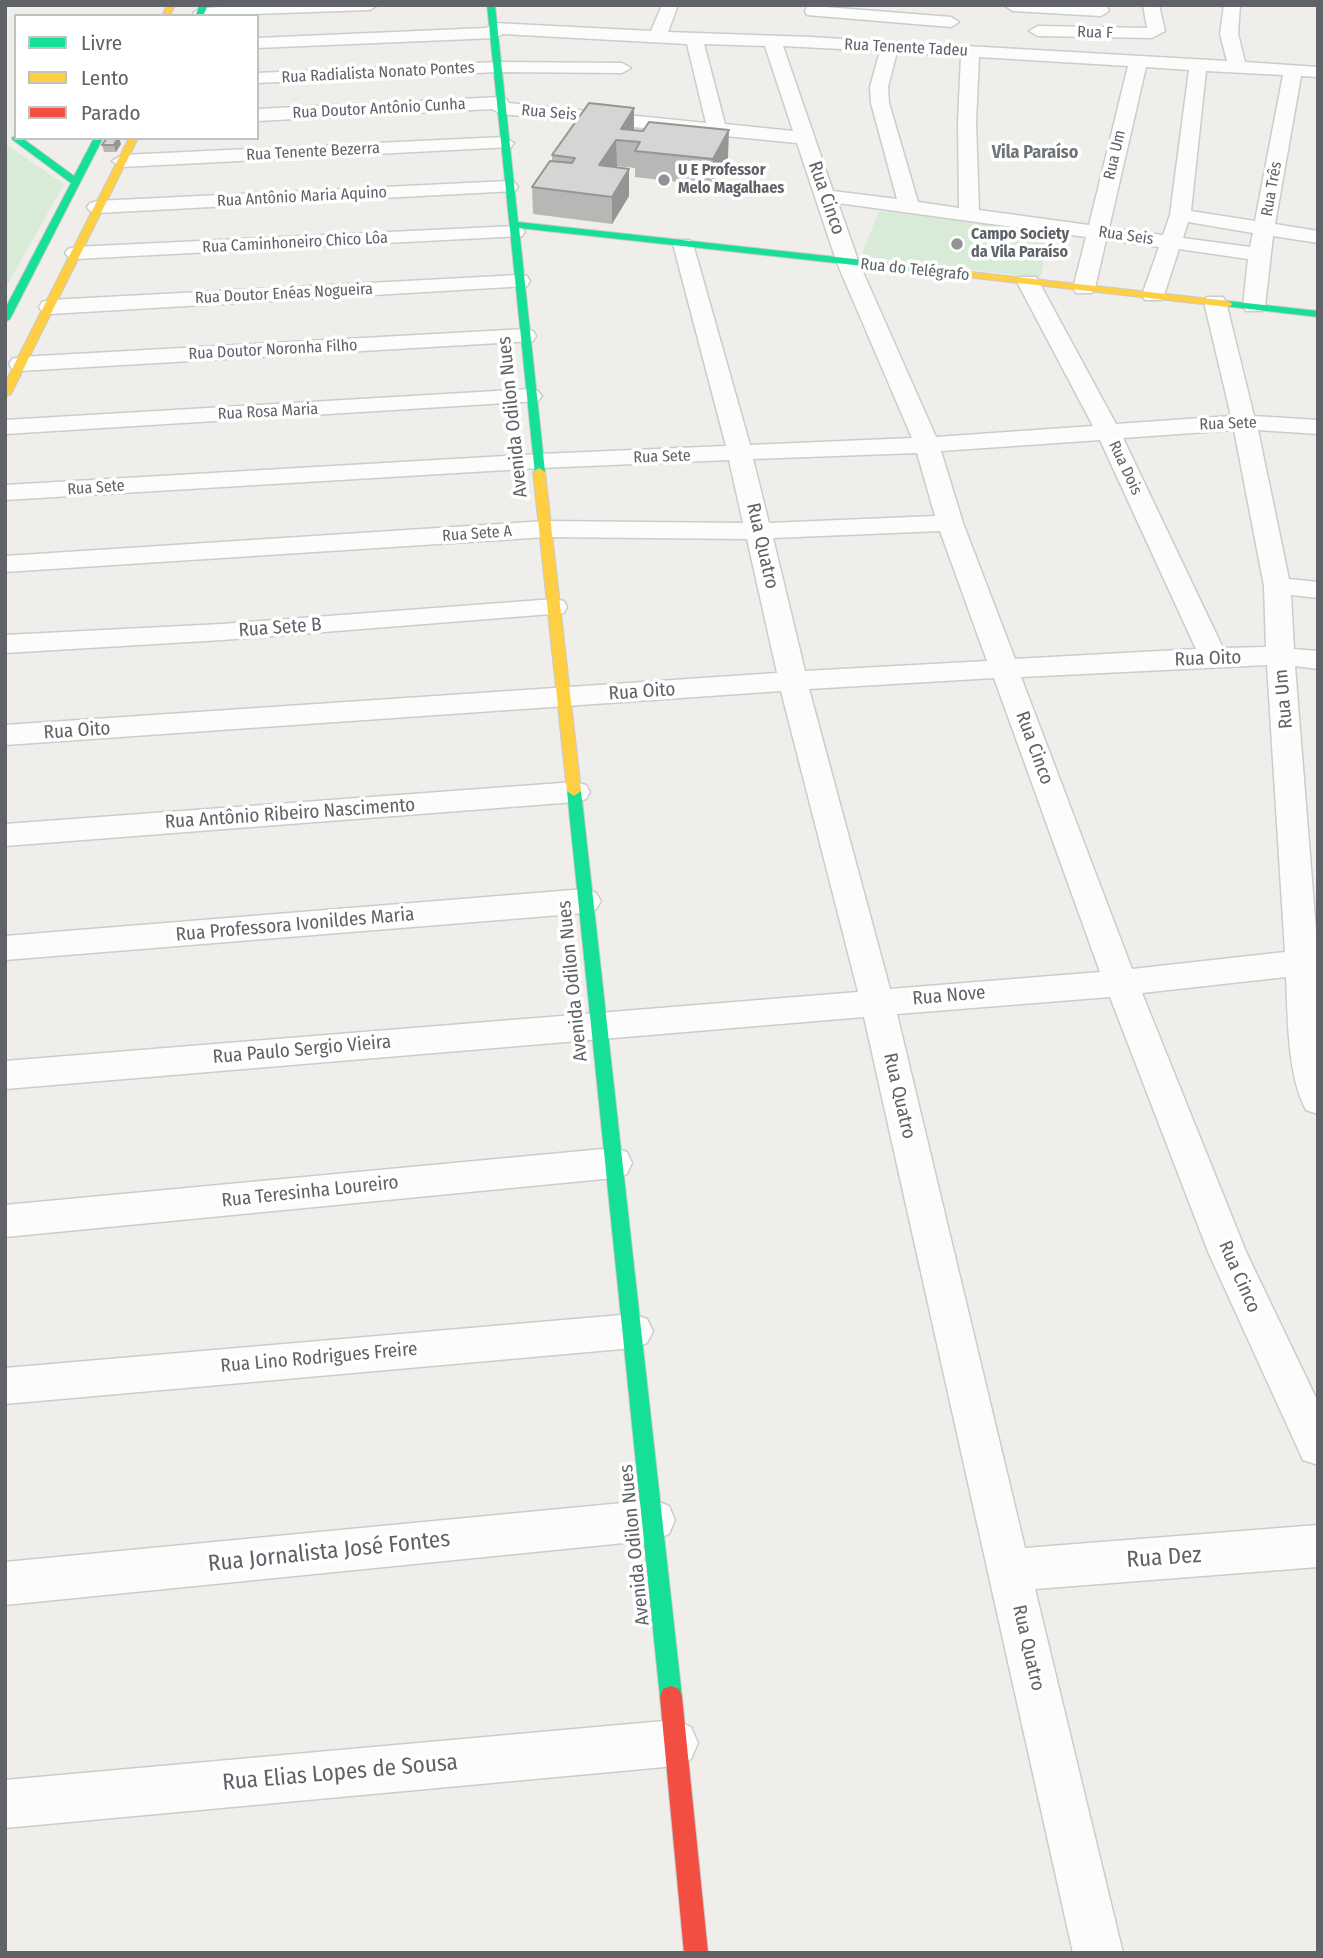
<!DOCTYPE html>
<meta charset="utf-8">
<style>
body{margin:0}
#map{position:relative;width:1323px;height:1958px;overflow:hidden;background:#efeeea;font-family:"Fira Sans Condensed",sans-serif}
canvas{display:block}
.frame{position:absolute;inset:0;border:7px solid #5f6368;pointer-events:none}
.legend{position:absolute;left:14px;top:14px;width:245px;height:126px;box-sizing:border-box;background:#fff;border:2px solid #bfc1c3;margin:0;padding:9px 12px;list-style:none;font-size:21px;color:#5f6368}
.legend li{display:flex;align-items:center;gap:14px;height:35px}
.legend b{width:35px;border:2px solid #bfc1c3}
</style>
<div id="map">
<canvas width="1323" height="1958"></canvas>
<div class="frame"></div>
<ul class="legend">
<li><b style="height:9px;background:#16e098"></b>Livre</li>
<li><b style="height:9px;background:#ffcf43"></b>Lento</li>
<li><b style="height:9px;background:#f24e42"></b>Parado</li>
</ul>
</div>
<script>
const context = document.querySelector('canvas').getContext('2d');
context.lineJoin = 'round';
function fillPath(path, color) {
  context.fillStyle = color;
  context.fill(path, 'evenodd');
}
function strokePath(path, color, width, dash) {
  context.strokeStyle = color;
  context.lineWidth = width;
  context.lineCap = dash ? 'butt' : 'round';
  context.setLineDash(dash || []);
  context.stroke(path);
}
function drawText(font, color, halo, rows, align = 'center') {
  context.font = font + ' "Fira Sans Condensed",sans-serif';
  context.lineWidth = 7;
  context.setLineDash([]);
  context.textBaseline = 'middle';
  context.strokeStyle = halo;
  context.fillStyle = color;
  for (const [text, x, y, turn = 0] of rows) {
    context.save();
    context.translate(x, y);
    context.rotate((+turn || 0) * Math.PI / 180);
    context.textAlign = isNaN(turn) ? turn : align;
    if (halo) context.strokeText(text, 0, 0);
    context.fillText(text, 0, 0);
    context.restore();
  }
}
fillPath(new Path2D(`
 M 5,144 L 64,184 L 5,289 Z
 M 879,211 L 1051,231 L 1040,278 L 861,256 Z`), '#d8ebd6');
const street = new Path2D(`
 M 258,5 L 378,5 L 370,10 L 194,16 L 193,13 L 201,8 Z
 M 662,5 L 678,5 L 668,32 L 810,37 L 1227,61 L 1220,34 L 1224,5 L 1240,5 L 1238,34 L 1245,62 L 1318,67 L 1318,77 L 1301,76 L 1275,224 L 1318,231 L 1318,243 L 1273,236 L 1265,306 L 1262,311 L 1246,311 L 1243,306 L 1248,259 L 1179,249 L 1164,295 L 1161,300 L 1145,300 L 1142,295 L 1159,247 L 1106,240 L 1095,288 L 1092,293 L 1076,293 L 1073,288 L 1086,237 L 838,203 L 859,263 L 936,437 L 1093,426 L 1017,282 L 1020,277 L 1036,277 L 1039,282 L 1116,424 L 1231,416 L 1204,302 L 1207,297 L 1223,297 L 1226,302 L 1254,416 L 1318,420 L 1318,434 L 1258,430 L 1289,579 L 1318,582 L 1318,598 L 1291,595 L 1294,649 L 1318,651 L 1318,669 L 1295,666 L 1318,956 L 1318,1114 L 1306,1110 C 1287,1074 1288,1017 1286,977 L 1142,993 L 1247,1254 L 1318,1402 L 1318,1465 L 1303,1460 L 1209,1254 L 1110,997 L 897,1014 L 1025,1548 L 1318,1525 L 1318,1567 L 1035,1589 L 1123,1953 L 1073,1953 L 864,1017 L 5,1089 L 5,1061 L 858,992 L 781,691 L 5,745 L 5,725 L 777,673 L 747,539 L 546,537 L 5,572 L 5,556 L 546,521 L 743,523 L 729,460 L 540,468 L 5,500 L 5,485 L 540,454 L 726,446 L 673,244 L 676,240 L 690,240 L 693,244 L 750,445 L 912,438 L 837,263 L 797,143 L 501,114 L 492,109 L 257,121 L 257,109 L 500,97 L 506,99 L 509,103 L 706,123 L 687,44 L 503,34 L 495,38 L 257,48 L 257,38 L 486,28 L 494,23 L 651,31 ZM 704,44 L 765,46 L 793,131 L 725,124 ZM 783,46 L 880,51 L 870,87 L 871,103 L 897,199 L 833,191 ZM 897,52 L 961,56 L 958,122 L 959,208 L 918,202 L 889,103 L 888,87 ZM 979,57 L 1128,66 L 1089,225 L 979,210 L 976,122 ZM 1146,67 L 1189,70 L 1170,215 L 1163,235 L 1109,228 ZM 1206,71 L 1283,75 L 1255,221 L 1191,211 ZM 1188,222 L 1253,233 L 1250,247 L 1183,238 ZM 1234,430 L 1264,586 L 1266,647 L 1223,648 L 1123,438 ZM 1100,440 L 1196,649 L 1015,659 L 963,523 L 941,451 ZM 917,453 L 935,516 L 769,523 L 753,459 ZM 940,531 L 987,661 L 805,671 L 773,538 ZM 1267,665 L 1285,952 L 1132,969 L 1021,677 ZM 994,678 L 1100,972 L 890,989 L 809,689 Z
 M 1143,5 L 1159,5 L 1165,31 L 1152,38 L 1038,36 L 1029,31 L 1038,26 L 1147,28 Z
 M 813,6 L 951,17 L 959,22 L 951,27 L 807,15 L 805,11 L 807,7 Z
 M 1005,6 L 1107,7 L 1109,11 L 1101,16 L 1013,11 Z
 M 498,62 L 622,63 L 631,68 L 622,73 L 498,72 L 257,83 L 257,73 Z
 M 504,137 L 514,143 L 511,147 L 122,167 L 112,161 L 122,155 Z
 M 508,181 L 515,183 L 518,187 L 515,191 L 97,213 L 90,211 L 87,207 L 90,203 L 97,201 Z
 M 515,226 L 522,228 L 525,232 L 522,236 L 75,259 L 68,257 L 65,253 L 68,249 L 75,247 Z
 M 519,275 L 527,276 L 530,281 L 527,286 L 50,314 L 42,312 L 39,307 L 42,302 L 50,300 Z
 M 525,329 L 533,331 L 536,336 L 533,341 L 20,371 L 12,369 L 9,364 L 12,359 L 20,357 Z
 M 530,389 L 538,391 L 542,396 L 538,401 L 5,434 L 5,420 Z
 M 554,599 L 564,601 L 567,607 L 564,613 L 222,640 L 5,653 L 5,635 L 222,624 Z
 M 575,782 L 586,785 L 590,792 L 586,799 L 575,802 L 5,846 L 5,824 Z
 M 585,889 L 596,893 L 601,901 L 596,909 L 585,913 L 5,960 L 5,936 Z
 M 614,1148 L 627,1152 L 632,1163 L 627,1174 L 614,1178 L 5,1237 L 5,1205 Z
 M 633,1314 L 647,1319 L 653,1331 L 647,1343 L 633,1348 L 5,1404 L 5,1368 Z
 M 654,1500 L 669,1506 L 675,1520 L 669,1534 L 654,1540 L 5,1605 L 5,1562 Z
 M 675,1720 L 691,1727 L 698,1743 L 691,1759 L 675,1766 L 5,1828 L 5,1780 Z`);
const fast = new Path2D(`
 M 200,5 L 208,5 L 203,16 L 195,16 Z
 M 487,5 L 495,5 L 518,222 L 936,268 L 941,271 L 936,274 L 519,228 L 545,472 L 539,476 L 535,474 Z
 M 16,135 L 16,138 L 22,138 L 74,176 L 94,138 L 103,138 L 10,319 L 5,322 L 5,309 L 71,183 L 13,140 L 12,138 Z
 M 1228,301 L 1318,311 L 1318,317 L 1224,306 L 1224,302 Z
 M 574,786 L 581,791 L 682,1697 L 679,1705 L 671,1708 L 663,1705 L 660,1697 L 567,791 Z`);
const slow = new Path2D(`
 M 167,5 L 175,5 L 170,16 L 162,16 Z
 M 129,138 L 138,138 L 11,394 L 5,397 L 5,383 Z
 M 936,268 L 1228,301 L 1233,304 L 1228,307 L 932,273 L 931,271 Z
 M 539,468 L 545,472 L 581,791 L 574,796 L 567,791 L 533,472 Z`);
const jam = new Path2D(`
 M 671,1686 L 679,1689 L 682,1697 L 708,1953 L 684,1953 L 660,1697 L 663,1689 Z`);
strokePath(street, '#cbcccc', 3);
strokePath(fast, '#cacacb', 2);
strokePath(slow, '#cacacb', 2);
strokePath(jam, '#cacacb', 2);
fillPath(street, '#fdfcfc');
fillPath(fast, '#16e098');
fillPath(slow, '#ffcf43');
fillPath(jam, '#f24e42');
fillPath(new Path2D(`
 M 634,130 L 728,157 L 712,186 L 635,177 L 635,168 L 617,166 L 616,167 L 629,196 L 612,224 L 533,214 L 532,187 L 552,161 L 552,155 Z
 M 121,144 L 116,152 L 104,152 L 102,145 Z`), '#b8b7b5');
fillPath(new Path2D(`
 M 634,108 L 634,134 L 621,129 Z
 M 729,130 L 728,157 L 712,186 L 713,159 Z
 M 118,138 L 119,138 L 121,144 L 116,152 L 114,145 Z
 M 616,140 L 617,166 L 600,192 L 599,165 Z
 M 629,169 L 629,196 L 612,224 L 612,197 Z`), '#969594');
const building = new Path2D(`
 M 589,103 L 634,108 L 621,129 L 643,131 L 649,122 L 729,130 L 713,159 L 635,151 L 640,142 L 616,140 L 599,165 L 629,169 L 612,197 L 532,187 L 550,161 L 572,163 L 575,158 L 552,155 Z
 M 107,138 L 118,138 L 114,145 L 102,145 Z`);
fillPath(building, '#d6d5d3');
strokePath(building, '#969594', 2);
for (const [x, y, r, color] of [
 [664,180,7,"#919496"],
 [957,244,7,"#919496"]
]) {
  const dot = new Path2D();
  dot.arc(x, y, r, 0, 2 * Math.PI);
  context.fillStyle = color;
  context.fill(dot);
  strokePath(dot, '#fff', 2.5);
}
drawText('16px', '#5f6368', '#fff', [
 ["Rua F",1095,33,2],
 ["Rua Tenente Tadeu",906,48,3],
 ["Rua Radialista Nonato Pontes",378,73,-3],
 ["Rua Doutor Antônio Cunha",379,109,-3],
 ["Rua Seis",549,113,5],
 ["Rua Tenente Bezerra",313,152,-3],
 ["Rua Um",1115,155,-77],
 ["Rua Três",1272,189,-80],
 ["Rua Antônio Maria Aquino",302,197,-3],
 ["Rua Seis",1126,236,8],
 ["Rua Caminhoneiro Chico Lôa",295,243,-3],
 ["Rua do Telégrafo",915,270,6],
 ["Rua Doutor Enéas Nogueira",284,294,-3],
 ["Rua Doutor Noronha Filho",273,350,-3],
 ["Rua Rosa Maria",268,412,-3],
 ["Rua Sete",1228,424,-2],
 ["Rua Sete",662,457,-2],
 ["Rua Dois",1125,468,65],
 ["Rua Sete",96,488,-4],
 ["Rua Sete A",477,534,-4]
]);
drawText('bold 16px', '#5f6368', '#fff', [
 ["U E Professor",678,171],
 ["Melo Magalhaes",678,189],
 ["Campo Society",971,235],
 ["da Vila Paraíso",971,253]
], 'left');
drawText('bold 18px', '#70757a', '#fff', [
 ["Vila Paraíso",1035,153]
]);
drawText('19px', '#5f6368', '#fff', [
 ["Rua Cinco",826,198,71],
 ["Avenida Odilon Nues",513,417,-96],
 ["Rua Quatro",762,546,77],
 ["Rua Sete B",280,628,-4],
 ["Rua Oito",1208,659,-2],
 ["Rua Oito",642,692,-4],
 ["Rua Um",1284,699,-95],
 ["Rua Oito",77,731,-4],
 ["Rua Cinco",1034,748,70],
 ["Rua Antônio Ribeiro Nascimento",290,814,-4],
 ["Rua Professora Ivonildes Maria",295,925,-5],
 ["Avenida Odilon Nues",573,981,-96],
 ["Rua Nove",949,996,-5],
 ["Rua Paulo Sergio Vieira",302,1050,-5],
 ["Rua Quatro",899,1096,77],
 ["Rua Teresinha Loureiro",310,1192,-6],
 ["Rua Cinco",1239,1277,66],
 ["Rua Lino Rodrigues Freire",319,1358,-5],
 ["Avenida Odilon Nues",635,1545,-96],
 ["Rua Quatro",1028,1648,77]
]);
drawText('23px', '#5f6368', '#fff', [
 ["Rua Jornalista José Fontes",329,1552,-6],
 ["Rua Dez",1164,1558,-4],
 ["Rua Elias Lopes de Sousa",340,1773,-5]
]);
</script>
